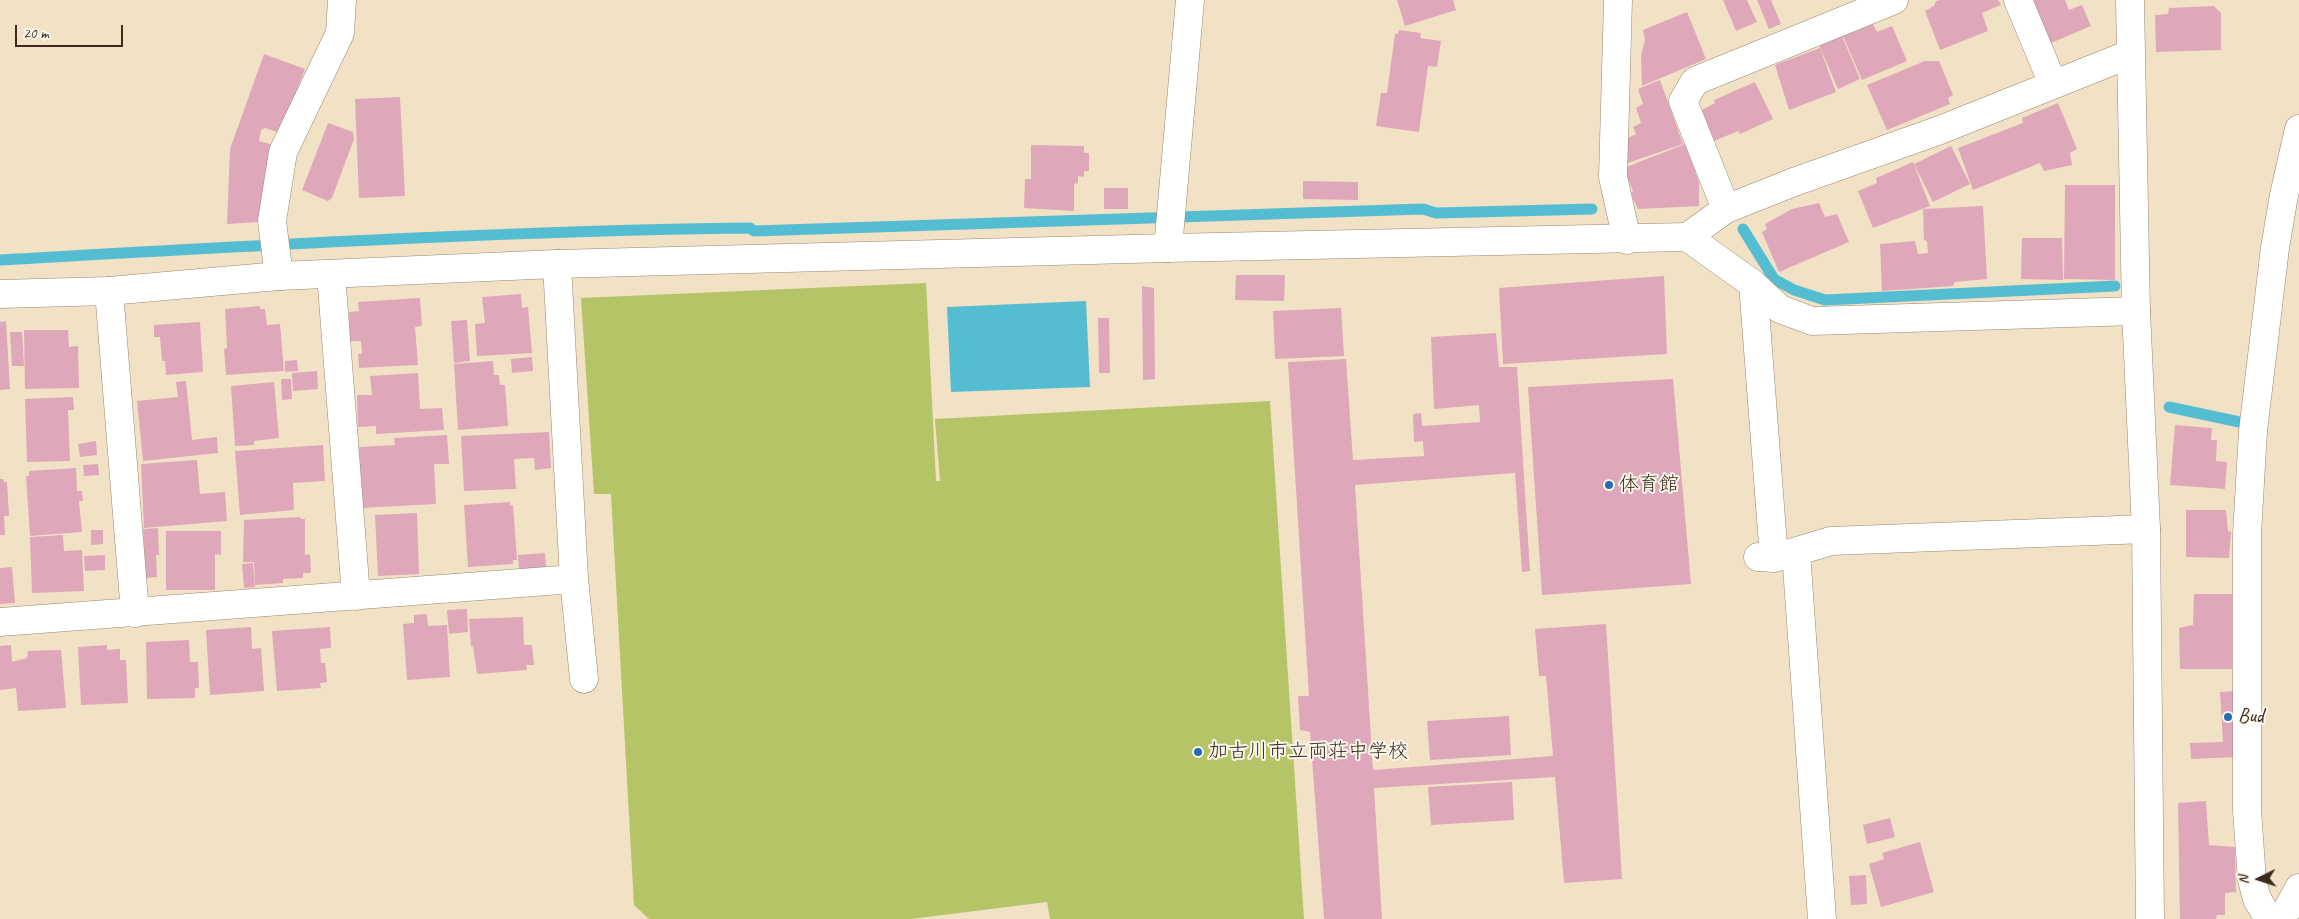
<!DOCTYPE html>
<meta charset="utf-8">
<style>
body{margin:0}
#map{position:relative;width:2299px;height:919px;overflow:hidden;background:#f2e2c5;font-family:Caveat,sans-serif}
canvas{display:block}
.north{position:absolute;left:2234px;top:854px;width:50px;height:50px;-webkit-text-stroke:4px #fbf7ec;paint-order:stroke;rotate:266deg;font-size:14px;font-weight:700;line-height:20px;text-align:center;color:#3b2a1e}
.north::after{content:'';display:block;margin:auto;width:18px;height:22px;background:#3b2a1e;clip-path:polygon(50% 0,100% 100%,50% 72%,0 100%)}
.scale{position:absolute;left:15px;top:25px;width:108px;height:22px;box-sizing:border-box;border:2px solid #3b2a1e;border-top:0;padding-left:6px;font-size:15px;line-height:18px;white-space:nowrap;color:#3b2a1e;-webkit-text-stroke:4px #fbf7ec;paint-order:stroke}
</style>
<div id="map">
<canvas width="2299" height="919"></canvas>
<div class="north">N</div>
<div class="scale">20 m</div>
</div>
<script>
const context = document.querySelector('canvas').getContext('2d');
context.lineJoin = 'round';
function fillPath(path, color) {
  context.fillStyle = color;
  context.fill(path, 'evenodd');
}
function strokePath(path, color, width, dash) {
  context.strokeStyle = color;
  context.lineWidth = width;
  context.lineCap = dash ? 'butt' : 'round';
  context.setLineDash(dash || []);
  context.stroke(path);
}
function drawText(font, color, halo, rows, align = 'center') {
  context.font = font + ' Caveat,"Klee One",sans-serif';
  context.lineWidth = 4;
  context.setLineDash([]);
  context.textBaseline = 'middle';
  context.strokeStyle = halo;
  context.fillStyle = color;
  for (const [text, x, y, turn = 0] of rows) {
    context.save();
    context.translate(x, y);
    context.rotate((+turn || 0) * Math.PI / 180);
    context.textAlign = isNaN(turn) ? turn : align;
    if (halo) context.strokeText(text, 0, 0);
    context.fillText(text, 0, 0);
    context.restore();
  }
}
fillPath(new Path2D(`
 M 926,283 L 936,481 L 940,481 L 935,419 L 1270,401 L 1304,919 L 1050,919 L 1047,902 L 911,919 L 649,919 L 634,905 L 611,494 L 594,494 L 581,298 Z`), '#b4c467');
fillPath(new Path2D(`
 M 1086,301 L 1090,387 L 951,392 L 947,307 Z`), '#55bdd2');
strokePath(new Path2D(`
 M 1743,229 L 1774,279 L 1794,290 L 1825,300 L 2115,286
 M 0,260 C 250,246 500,231 750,228 L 754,231 L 1423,209 L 1436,213 L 1592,209
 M 2169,407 L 2244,423`), '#55bdd2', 11);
fillPath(new Path2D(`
 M 1397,0 L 1453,0 L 1456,10 L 1405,26 Z
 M 1723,0 L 1747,0 L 1757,22 L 1736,31 Z
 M 1757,0 L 1771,0 L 1781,24 L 1769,29 Z
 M 1940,0 L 1998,0 L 2001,5 L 1982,13 L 1988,31 L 1940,50 L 1925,11 L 1934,6 L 1936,1 Z
 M 2033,0 L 2065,0 L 2069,10 L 2082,5 L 2091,26 L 2051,43 Z
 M 2214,6 L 2221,13 L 2221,50 L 2156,52 L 2155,15 L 2168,14 L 2169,8 Z
 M 1687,12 L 1706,59 L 1642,86 L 1641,56 L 1645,40 L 1643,30 Z
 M 1873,24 L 1877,32 L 1892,26 L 1907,61 L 1862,80 L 1843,36 Z
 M 1399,30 L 1421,33 L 1420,38 L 1441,41 L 1437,67 L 1428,66 L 1419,132 L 1376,126 L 1381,93 L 1387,93 L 1395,34 L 1398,34 Z
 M 1842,36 L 1860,79 L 1838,89 L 1819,45 Z
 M 1820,48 L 1836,92 L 1789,110 L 1775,65 Z
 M 264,54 L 305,69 L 281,131 L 280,133 L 265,128 L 261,130 L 259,141 L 274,145 L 259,222 L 227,224 L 230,149 Z
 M 1925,61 L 1939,61 L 1953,95 L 1948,98 L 1950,104 L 1887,130 L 1867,85 Z
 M 1660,80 L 1683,144 L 1625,164 L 1628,138 L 1636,134 L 1633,127 L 1641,123 L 1636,108 L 1643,104 L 1638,89 Z
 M 1755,82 L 1773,119 L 1740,134 L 1738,131 L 1714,141 L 1700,111 L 1715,103 L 1714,100 Z
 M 400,97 L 405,196 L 359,198 L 355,99 Z
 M 2058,103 L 2077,149 L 2070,153 L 2072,165 L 2044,171 L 2040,163 L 1973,190 L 1958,148 L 2023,123 L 2022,118 Z
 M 328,123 L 353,132 L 354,139 L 332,198 L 328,201 L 302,190 Z
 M 1685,144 L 1699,182 L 1699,206 L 1638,209 L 1631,194 L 1633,191 L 1624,168 Z
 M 1031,145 L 1084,146 L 1084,153 L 1089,153 L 1089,171 L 1084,171 L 1084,177 L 1078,176 L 1078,183 L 1074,184 L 1074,211 L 1024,208 L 1025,179 L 1031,179 Z
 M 1951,146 L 1970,184 L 1933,202 L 1914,164 Z
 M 1913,162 L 1930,206 L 1873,228 L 1858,191 L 1877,183 L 1876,178 Z
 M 1303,181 L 1358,182 L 1358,200 L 1303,199 Z
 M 2065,185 L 2115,185 L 2115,280 L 2064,279 Z
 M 1104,188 L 1128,188 L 1128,209 L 1104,209 Z
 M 1819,203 L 1825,217 L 1837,214 L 1849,242 L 1779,272 L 1762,232 L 1767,229 L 1765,224 L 1792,209 Z
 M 1983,206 L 1987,279 L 1955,282 L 1953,286 L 1882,291 L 1880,244 L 1915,241 L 1918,254 L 1928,253 L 1927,241 L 1924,240 L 1923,209 Z
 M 2022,238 L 2062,238 L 2063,280 L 2021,279 Z
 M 1236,275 L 1285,275 L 1284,301 L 1235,300 Z
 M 1664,276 L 1667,354 L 1503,364 L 1499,288 Z
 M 1142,286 L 1154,288 L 1155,379 L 1143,380 Z
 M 521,294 L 522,308 L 528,307 L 532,353 L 477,356 L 475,324 L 485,323 L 482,297 Z
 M 420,298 L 422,326 L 415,327 L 418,365 L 359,368 L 358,354 L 362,354 L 361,341 L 350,341 L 349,312 L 359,311 L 358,302 Z
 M 260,306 L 260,309 L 265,309 L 267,325 L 280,324 L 284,371 L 226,375 L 224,349 L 227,348 L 225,309 Z
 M 1341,308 L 1344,356 L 1275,359 L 1273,311 Z
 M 1098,318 L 1109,318 L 1110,373 L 1099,373 Z
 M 467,320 L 470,361 L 454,363 L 451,321 Z
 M 6,321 L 10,389 L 0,390 L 0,322 Z
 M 200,322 L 203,372 L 166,375 L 165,361 L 162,361 L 160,337 L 154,337 L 154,325 Z
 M 24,330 L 68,330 L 69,347 L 78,346 L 79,388 L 25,389 Z
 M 10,332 L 22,332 L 24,366 L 12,366 Z
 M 1496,333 L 1499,367 L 1517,367 L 1530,571 L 1522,572 L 1515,473 L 1355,485 L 1373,770 L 1553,756 L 1546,676 L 1539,676 L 1535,629 L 1606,624 L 1622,879 L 1564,883 L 1555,777 L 1374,788 L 1382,919 L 1324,919 L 1310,732 L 1300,730 L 1298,696 L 1309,696 L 1288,362 L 1346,359 L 1353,460 L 1424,456 L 1423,441 L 1414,442 L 1413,414 L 1421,413 L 1422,426 L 1480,422 L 1479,405 L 1434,409 L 1431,337 Z
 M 532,357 L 533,371 L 512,373 L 511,359 Z
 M 297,360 L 298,371 L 285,372 L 285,361 Z
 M 493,361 L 494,375 L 499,375 L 500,385 L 505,385 L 508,426 L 458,430 L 454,364 Z
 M 317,371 L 318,389 L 293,391 L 292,373 Z
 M 418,373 L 420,409 L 442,408 L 444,430 L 376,434 L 376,426 L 358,427 L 357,395 L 372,395 L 370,376 Z
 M 281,379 L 291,379 L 292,399 L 282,400 Z
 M 1673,379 L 1691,584 L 1542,595 L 1528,387 Z
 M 186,381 L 192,440 L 217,437 L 218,453 L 143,461 L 137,401 L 178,397 L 176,382 Z
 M 274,382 L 279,438 L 254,441 L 254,445 L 235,446 L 231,386 Z
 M 73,397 L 74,410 L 68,410 L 70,461 L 27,462 L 25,399 Z
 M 2175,425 L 2212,428 L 2211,440 L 2217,440 L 2216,461 L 2227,462 L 2225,489 L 2170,485 Z
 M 549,432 L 551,468 L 535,470 L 534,458 L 514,459 L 516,489 L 464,491 L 461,436 Z
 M 447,435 L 449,464 L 434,464 L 436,504 L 362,508 L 359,447 L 395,445 L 394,438 Z
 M 96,441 L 97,455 L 80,457 L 78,444 Z
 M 323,445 L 325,481 L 293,483 L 294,510 L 240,515 L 235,451 Z
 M 197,460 L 200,494 L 225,492 L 227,521 L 144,528 L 141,464 Z
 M 98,464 L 99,475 L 84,476 L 83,465 Z
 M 76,468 L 77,491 L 82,491 L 83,501 L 79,501 L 82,532 L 30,536 L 26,476 L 29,476 L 29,471 Z
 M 0,479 L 3,479 L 4,482 L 7,482 L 9,516 L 4,516 L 5,535 L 0,535 Z
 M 510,502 L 510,506 L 513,505 L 517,560 L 513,560 L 513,564 L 468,567 L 464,505 Z
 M 2186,510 L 2226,510 L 2228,531 L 2231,532 L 2229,558 L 2186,557 Z
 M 417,513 L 419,574 L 378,576 L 375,515 Z
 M 300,517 L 301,519 L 305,519 L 305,555 L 310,554 L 311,573 L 303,573 L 303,578 L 283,579 L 283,583 L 255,585 L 254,562 L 243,562 L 244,520 Z
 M 158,528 L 159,555 L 156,555 L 157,577 L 146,578 L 143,529 Z
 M 91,530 L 103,530 L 103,544 L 91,545 Z
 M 166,531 L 221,531 L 221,555 L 215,554 L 215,590 L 166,590 Z
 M 63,535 L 64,551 L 82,550 L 84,591 L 32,593 L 30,537 Z
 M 545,553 L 546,567 L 519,569 L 518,555 Z
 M 105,555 L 105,570 L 85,571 L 84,556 Z
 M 253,563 L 255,587 L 244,588 L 242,564 Z
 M 12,567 L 15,603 L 0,604 L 0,568 Z
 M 2194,594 L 2232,594 L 2232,669 L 2180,669 L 2179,628 L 2193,625 Z
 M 467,609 L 468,632 L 449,634 L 447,610 Z
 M 427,614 L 428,626 L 447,625 L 450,677 L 407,680 L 403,624 L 414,623 L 414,615 Z
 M 523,617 L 524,645 L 532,645 L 534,665 L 526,665 L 527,670 L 477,674 L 473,646 L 471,647 L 469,619 Z
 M 251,627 L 252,649 L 261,648 L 264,691 L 210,695 L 206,630 Z
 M 330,627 L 331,648 L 320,649 L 321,663 L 325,663 L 327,682 L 320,683 L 321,688 L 277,691 L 272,631 Z
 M 189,640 L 190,662 L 198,662 L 199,688 L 195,688 L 195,698 L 147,699 L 146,642 Z
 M 11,645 L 12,662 L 27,658 L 28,651 L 61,650 L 66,708 L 18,711 L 16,688 L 0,690 L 0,646 Z
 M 107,645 L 107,650 L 120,649 L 120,660 L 126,660 L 128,703 L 81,705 L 78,647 Z
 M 2234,691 L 2237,757 L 2191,759 L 2190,743 L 2223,742 L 2220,692 Z
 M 1509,716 L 1511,755 L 1430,760 L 1427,721 Z
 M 1512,782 L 1514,820 L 1431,825 L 1428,787 Z
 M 2206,801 L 2209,845 L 2235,847 L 2236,892 L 2225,893 L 2225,915 L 2217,915 L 2216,919 L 2180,919 L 2178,803 Z
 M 1890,818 L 1895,837 L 1867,844 L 1863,825 Z
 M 1920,842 L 1934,892 L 1881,907 L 1869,864 L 1884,859 L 1882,853 Z
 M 1866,875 L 1867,904 L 1851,905 L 1849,876 Z`), '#dfa7ba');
const minor = new Path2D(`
 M 1618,0 L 1613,177 L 1627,240
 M 2018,0 L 2053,84
 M 2130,0 L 2136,311 L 2146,529 L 2150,919
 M 1726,209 L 1683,101 L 1695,81 L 1894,0
 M 1687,237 L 1726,209 L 1794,182 L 1940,130 L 2130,54
 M 1168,248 L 1190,0
 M 331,274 L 356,596
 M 279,276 L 272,221 L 283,152 L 340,33 L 342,0
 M 109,291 L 135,613
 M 574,579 L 584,679
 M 0,622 L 574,579 L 557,264
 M 2269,919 L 2257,899 L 2252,880 L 2247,810 L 2247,534 L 2253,431 L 2275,248 L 2284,195 L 2299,129`);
const tertiary = new Path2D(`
 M 1753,284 L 1774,558
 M 0,294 L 109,291 L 279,276 L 557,264 L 1168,248 L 1687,237 L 1753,284 L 1780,309 L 1812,321 L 2136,311
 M 1796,552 L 1822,919
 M 1758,557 L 1774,558 L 1831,541 L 2146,529`);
const primary = new Path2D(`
 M 2282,919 L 2299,888`);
strokePath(minor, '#968672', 29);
strokePath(tertiary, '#968672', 29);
strokePath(primary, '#968672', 29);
strokePath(minor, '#fff', 28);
strokePath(tertiary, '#fff', 28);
strokePath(primary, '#fff', 28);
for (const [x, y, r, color] of [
 [1609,485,5,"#1f6fb2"],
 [2228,717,5,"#1f6fb2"],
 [1198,752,5,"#1f6fb2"]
]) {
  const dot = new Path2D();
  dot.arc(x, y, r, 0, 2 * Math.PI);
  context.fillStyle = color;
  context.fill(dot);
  strokePath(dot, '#fbf7ec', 2);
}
drawText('20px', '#3b2a1e', '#fbf7ec', [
 ["体育館",1619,485],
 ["Bud",2238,717],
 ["加古川市立両荘中学校",1208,752]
], 'left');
</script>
